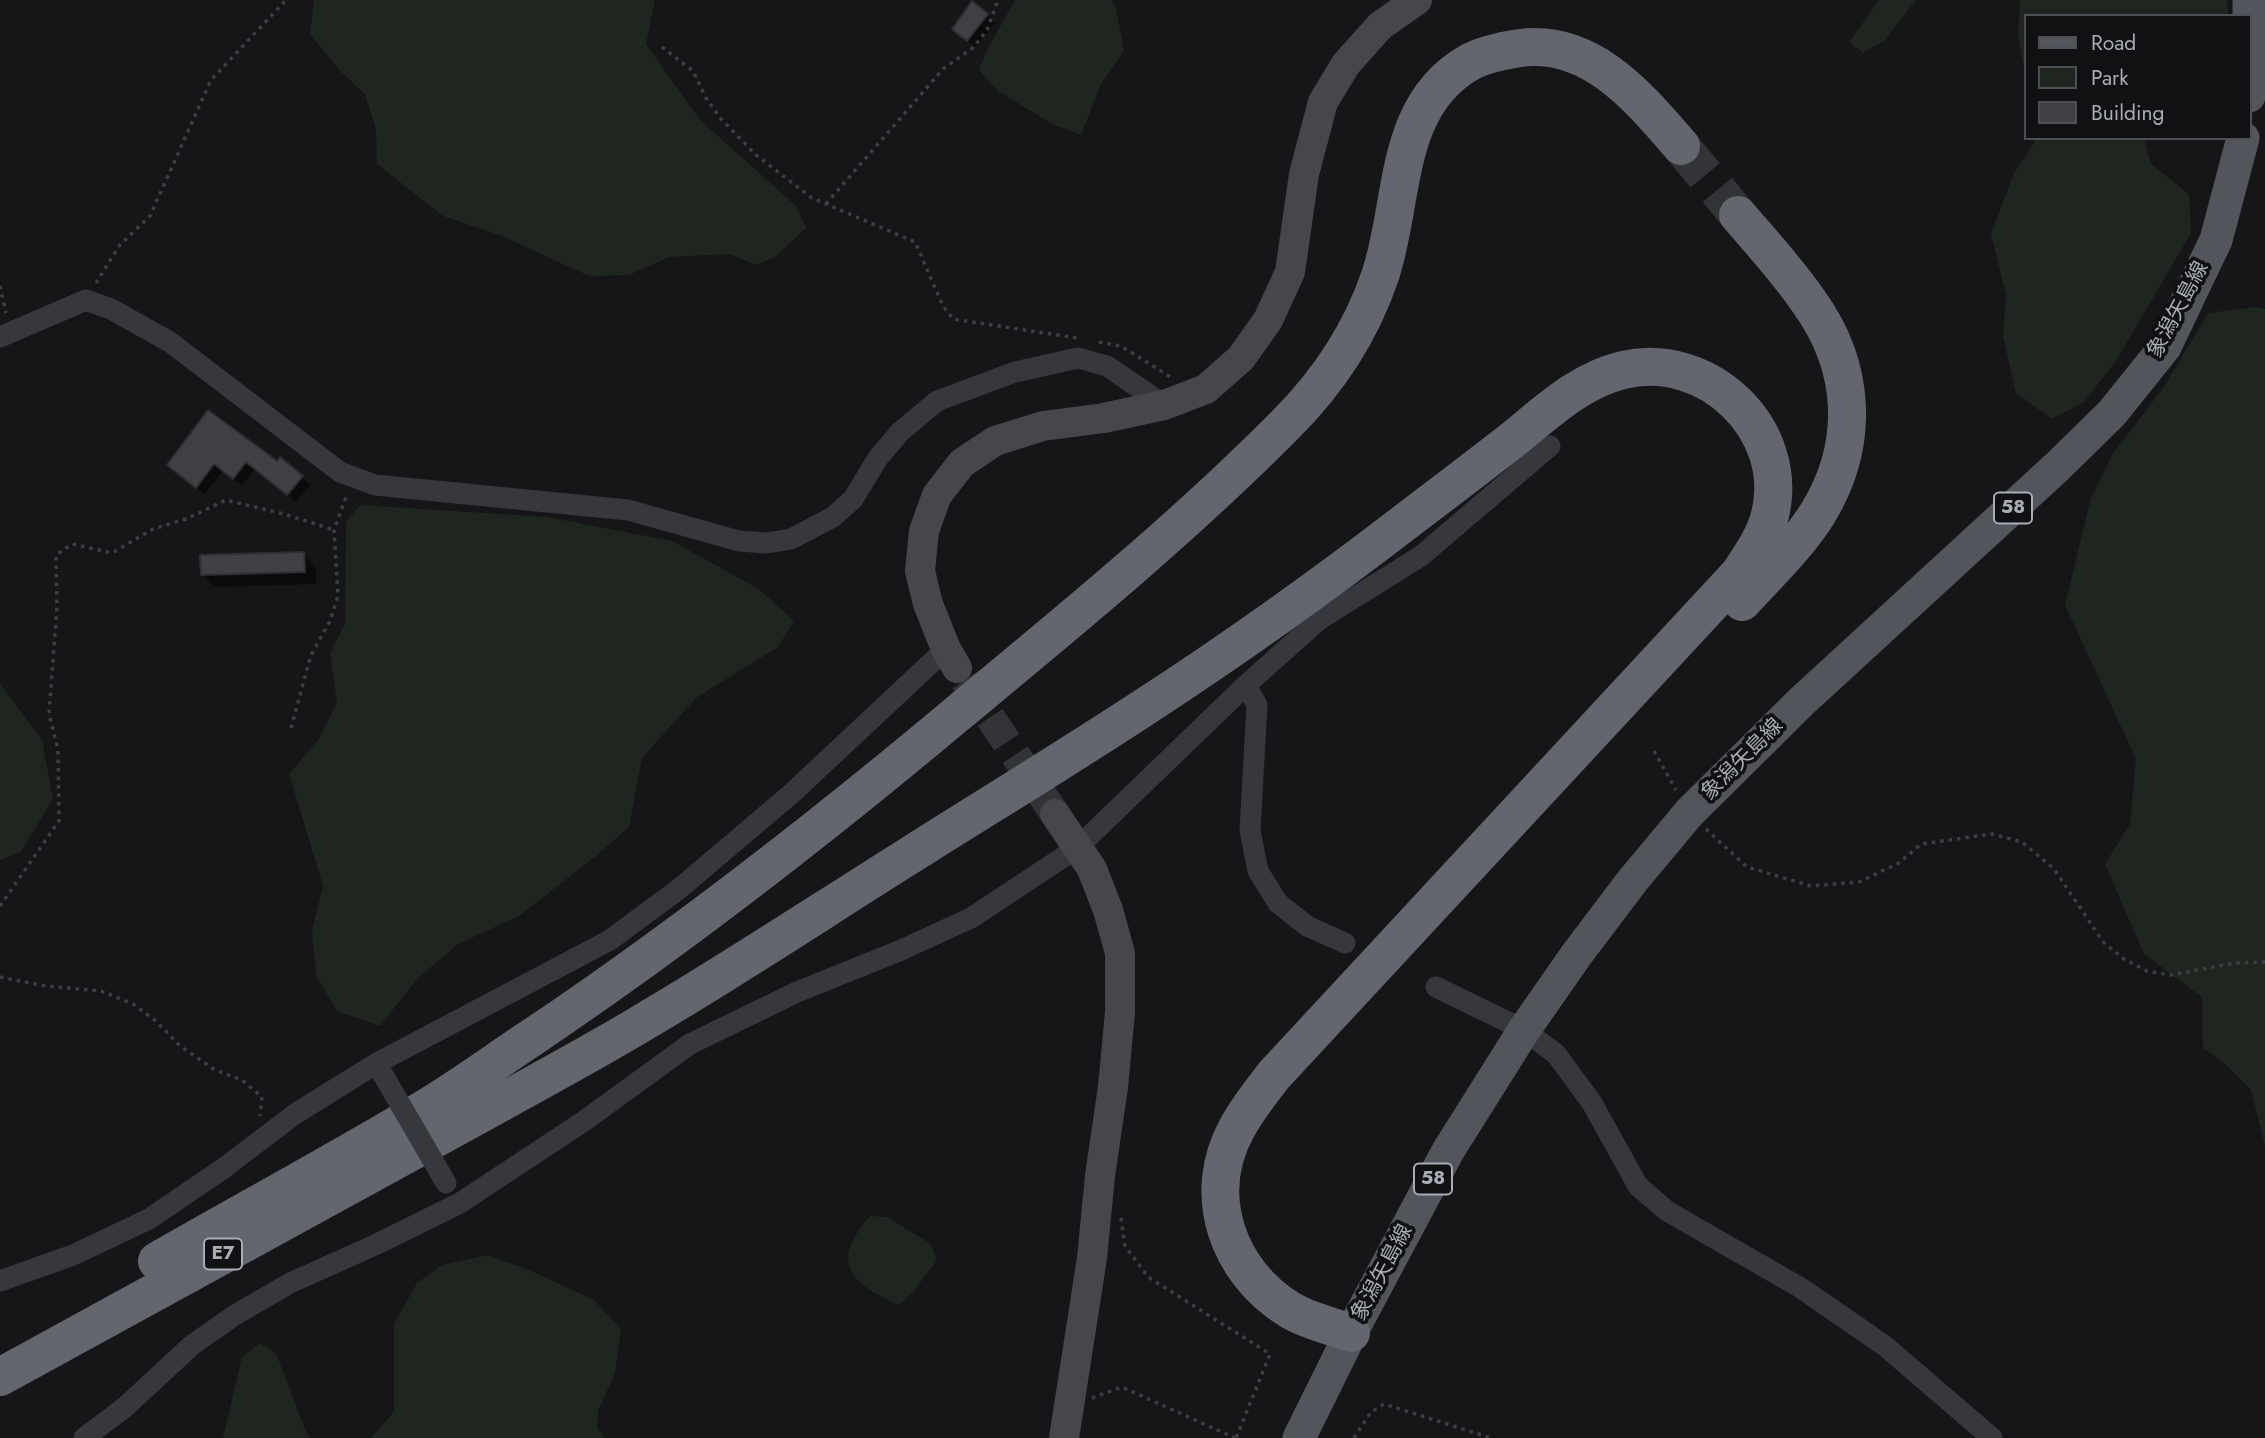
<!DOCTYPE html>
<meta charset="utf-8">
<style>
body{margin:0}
#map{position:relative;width:2265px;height:1438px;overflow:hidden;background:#161618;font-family:Jost,sans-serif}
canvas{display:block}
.legend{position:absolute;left:2024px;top:14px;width:228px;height:126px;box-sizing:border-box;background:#111113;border:2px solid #4d4f55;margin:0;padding:9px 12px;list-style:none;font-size:21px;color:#a8adb8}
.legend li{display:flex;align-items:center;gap:14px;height:35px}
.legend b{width:35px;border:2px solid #4d4f55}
</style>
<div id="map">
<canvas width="2265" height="1438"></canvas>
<ul class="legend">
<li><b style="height:9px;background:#53555c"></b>Road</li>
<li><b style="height:19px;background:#1e261f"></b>Park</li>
<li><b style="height:19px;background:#404145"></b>Building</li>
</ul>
</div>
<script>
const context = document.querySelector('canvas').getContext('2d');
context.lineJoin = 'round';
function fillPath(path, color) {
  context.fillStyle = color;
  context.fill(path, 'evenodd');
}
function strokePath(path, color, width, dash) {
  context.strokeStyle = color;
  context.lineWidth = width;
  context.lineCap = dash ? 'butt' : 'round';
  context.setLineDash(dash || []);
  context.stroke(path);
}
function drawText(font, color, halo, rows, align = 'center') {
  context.font = font + ' Jost,"Noto Sans JP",sans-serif';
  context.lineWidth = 7;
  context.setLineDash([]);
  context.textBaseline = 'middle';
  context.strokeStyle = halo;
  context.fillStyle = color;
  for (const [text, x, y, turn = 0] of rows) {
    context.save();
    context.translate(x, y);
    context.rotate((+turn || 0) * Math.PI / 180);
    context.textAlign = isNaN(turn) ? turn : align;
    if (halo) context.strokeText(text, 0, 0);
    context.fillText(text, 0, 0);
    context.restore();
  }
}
fillPath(new Path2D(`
 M 314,0 L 655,0 L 646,44 L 700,120 L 796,206 L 806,228 L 775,257 L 757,265 L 729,254 L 669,257 L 629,275 L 589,276 L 502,236 L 443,216 L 377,164 L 376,130 L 365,94 L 341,72 L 310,34 Z
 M 1015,0 L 1112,0 L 1116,8 L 1124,51 L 1101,84 L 1081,135 L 1054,125 L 998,91 L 979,70 L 987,50 Z
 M 1879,0 L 1916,0 L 1884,41 L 1863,53 L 1849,42 Z
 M 2020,0 L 2227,0 L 2228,16 L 2025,16 L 2025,73 L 2018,36 Z
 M 2037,138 L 2144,138 L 2151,164 L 2189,194 L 2191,233 L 2116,361 L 2084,402 L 2052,419 L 2016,393 L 2003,336 L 2006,295 L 1991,234 L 2013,175 Z
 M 2255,307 L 2265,309 L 2265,1146 L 2251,1090 L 2225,1064 L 2203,1048 L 2202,997 L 2144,954 L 2105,864 L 2130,824 L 2136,759 L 2065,605 L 2091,498 L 2112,455 L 2163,388 L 2208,313 Z
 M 360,505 L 547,517 L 672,541 L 759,589 L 794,621 L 778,647 L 696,698 L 642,758 L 629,827 L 596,856 L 519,916 L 458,944 L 418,978 L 380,1026 L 337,1011 L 316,975 L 312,930 L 323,886 L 289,774 L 318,740 L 337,703 L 330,653 L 345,624 L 346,522 Z
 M 0,683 L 42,740 L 53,799 L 21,852 L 0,860 Z
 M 870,1216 L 887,1217 L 931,1244 L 937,1260 L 913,1292 L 899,1305 C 850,1283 829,1263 870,1216 Z
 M 488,1255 L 529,1270 L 594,1300 L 621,1329 L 615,1373 L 598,1411 L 597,1428 L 605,1438 L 371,1438 L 394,1412 L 394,1324 L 417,1283 L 442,1265 Z
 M 260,1343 L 276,1353 L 306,1432 L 311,1438 L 223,1438 L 242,1357 Z`), '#1e261f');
fillPath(new Path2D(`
 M 987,15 L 995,23 L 976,47 L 962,37 Z
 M 209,412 L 277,464 L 302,477 L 310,485 L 296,502 L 255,469 L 242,485 L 223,471 L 205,494 L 177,473 Z
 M 303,554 L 316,567 L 316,584 L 215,587 L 202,574 Z`), '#0007');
const building = new Path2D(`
 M 972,1 L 988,14 L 967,41 L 952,29 Z
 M 208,410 L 277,461 L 280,457 L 303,476 L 287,495 L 246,462 L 233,479 L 214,464 L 196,488 L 167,465 Z
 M 304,552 L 305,572 L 201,575 L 200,555 Z`);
fillPath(building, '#404145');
strokePath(building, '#303034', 2);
strokePath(new Path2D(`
 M 965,680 L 1055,814`), '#333438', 30, [30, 15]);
strokePath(new Path2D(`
 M 1681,146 L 1738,215`), '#333438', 38, [38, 19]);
strokePath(new Path2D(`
 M 662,47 L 693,71 L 706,98 L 721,119 L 756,155 L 812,198 L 915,242 L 943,306 L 953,319 L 1077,338
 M 826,204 L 943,69 L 974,47 L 987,30 L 998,0
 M 96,283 L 119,246 L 150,216 L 211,80 L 286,0
 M 0,286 L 6,313
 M 1099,342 L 1121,346 L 1172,378
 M 291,728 L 311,655 L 330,621 L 338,596 L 334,530 L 347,494
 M 1654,751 L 1676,790
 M 1706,829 L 1747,867 L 1811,886 L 1859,882 L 1899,863 L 1921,844 L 1992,834 L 2022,842 L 2054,869 L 2104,943 L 2124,959 L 2147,971 L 2171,975 L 2234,963 L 2265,962
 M 0,906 L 59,821 L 58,749 L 49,714 L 57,607 L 56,555 L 72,544 L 112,553 L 153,529 L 186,519 L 226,500 L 284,514 L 334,530
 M 0,977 L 46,986 L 101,991 L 133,1004 L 156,1021 L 180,1046 L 215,1070 L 242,1080 L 262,1097 L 260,1116
 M 1121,1218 L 1125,1246 L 1148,1277 L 1270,1354 L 1236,1438
 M 1092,1398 L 1122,1387 L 1235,1438
 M 1354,1438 L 1371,1412 L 1384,1404 L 1491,1438`), '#3d3f44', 3.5, [3.5, 5]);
strokePath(new Path2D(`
 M 0,337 L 86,300 L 111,309 L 170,342 L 340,472 L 375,485 L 628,510 L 739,541 L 767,543 L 791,539 L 833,517 L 853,499 L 878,458 L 900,432 L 937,401 L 1015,372 L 1078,358 L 1107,366 L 1164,405
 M 1246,685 L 1257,705 L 1250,831 L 1258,871 L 1278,903 L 1307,926 L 1345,943
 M 1436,987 L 1524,1030 L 1556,1054 L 1592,1103 L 1638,1186 L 1667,1211 L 1801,1288 L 1885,1346 L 1992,1438
 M 0,1281 L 73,1255 L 149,1219 L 224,1168 L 295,1114 L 377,1063 L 610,940 L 679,889 L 791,794 L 946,649
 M 84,1438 L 124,1408 L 192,1345 L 235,1315 L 290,1283 L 375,1245 L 460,1203 L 584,1121 L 690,1044 L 797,992 L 899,951 L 971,918 L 1077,848 L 1246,685 L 1320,619 L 1421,556 L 1550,446`), '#37383d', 21);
strokePath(new Path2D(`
 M 957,668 L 946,649 L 928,604 L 920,571 L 924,531 L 937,495 L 962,463 L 995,441 L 1043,426 L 1104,418 L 1164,405 L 1206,389 L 1241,358 L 1268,320 L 1290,272 L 1304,174 L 1323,102 L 1346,64 L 1380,26 L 1417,0
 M 1055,814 L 1092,869 L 1108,910 L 1120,953 L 1120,1012 L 1113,1087 L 1100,1176 L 1092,1258 L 1064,1438`), '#45474d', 30);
strokePath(new Path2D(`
 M 2249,0 L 2249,96
 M 1299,1438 L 1351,1333 L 1448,1151 L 1524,1030 L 1577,954 L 1633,880 L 1689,813 L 1801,702 L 2058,466 L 2112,413 L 2165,347 L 2193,288 L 2216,240 L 2243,138`), '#53555c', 33);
strokePath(new Path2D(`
 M 1738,215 C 1762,243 1788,271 1809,302 C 1856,367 1860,444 1818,513 C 1798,545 1768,574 1742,602
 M 157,1261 C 248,1209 340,1159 429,1106 C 465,1084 499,1059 534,1036 C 681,937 821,828 957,714 C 1069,621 1183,528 1286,424 C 1328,382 1361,332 1380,276 C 1405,203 1392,106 1470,62 C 1485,54 1503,51 1520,48 C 1592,39 1639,98 1681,146
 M 0,1377 C 163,1286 328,1199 491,1108 C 543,1079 596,1051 647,1020 C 737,967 824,909 912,854 C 988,806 1065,759 1140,710 C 1234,649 1325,584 1413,516 C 1446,491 1479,466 1511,441 C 1546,413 1578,381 1623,370 C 1707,350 1791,429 1770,515 C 1765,536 1751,556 1739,574 L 1274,1075 C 1261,1092 1247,1109 1237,1128 C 1200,1195 1228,1272 1290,1310 C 1308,1321 1332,1326 1351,1333`), '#63666e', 38);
strokePath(new Path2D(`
 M 382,1073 L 446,1183`), '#37383d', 21);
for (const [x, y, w] of [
 [2013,508,38],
 [1433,1179,38],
 [223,1254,38]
]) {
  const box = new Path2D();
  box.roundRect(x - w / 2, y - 15.5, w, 31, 5);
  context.fillStyle = '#111113';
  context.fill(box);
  strokePath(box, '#a8adb8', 2);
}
drawText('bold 19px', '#a8adb8', null, [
 ["58",2013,508],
 ["58",1433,1179],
 ["E7",223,1254]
]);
drawText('21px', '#a8adb8', '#111113', [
 ["象潟矢島線",2179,310,-62],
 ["象潟矢島線",1743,760,-45],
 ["象潟矢島線",1383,1273,-62]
]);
</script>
